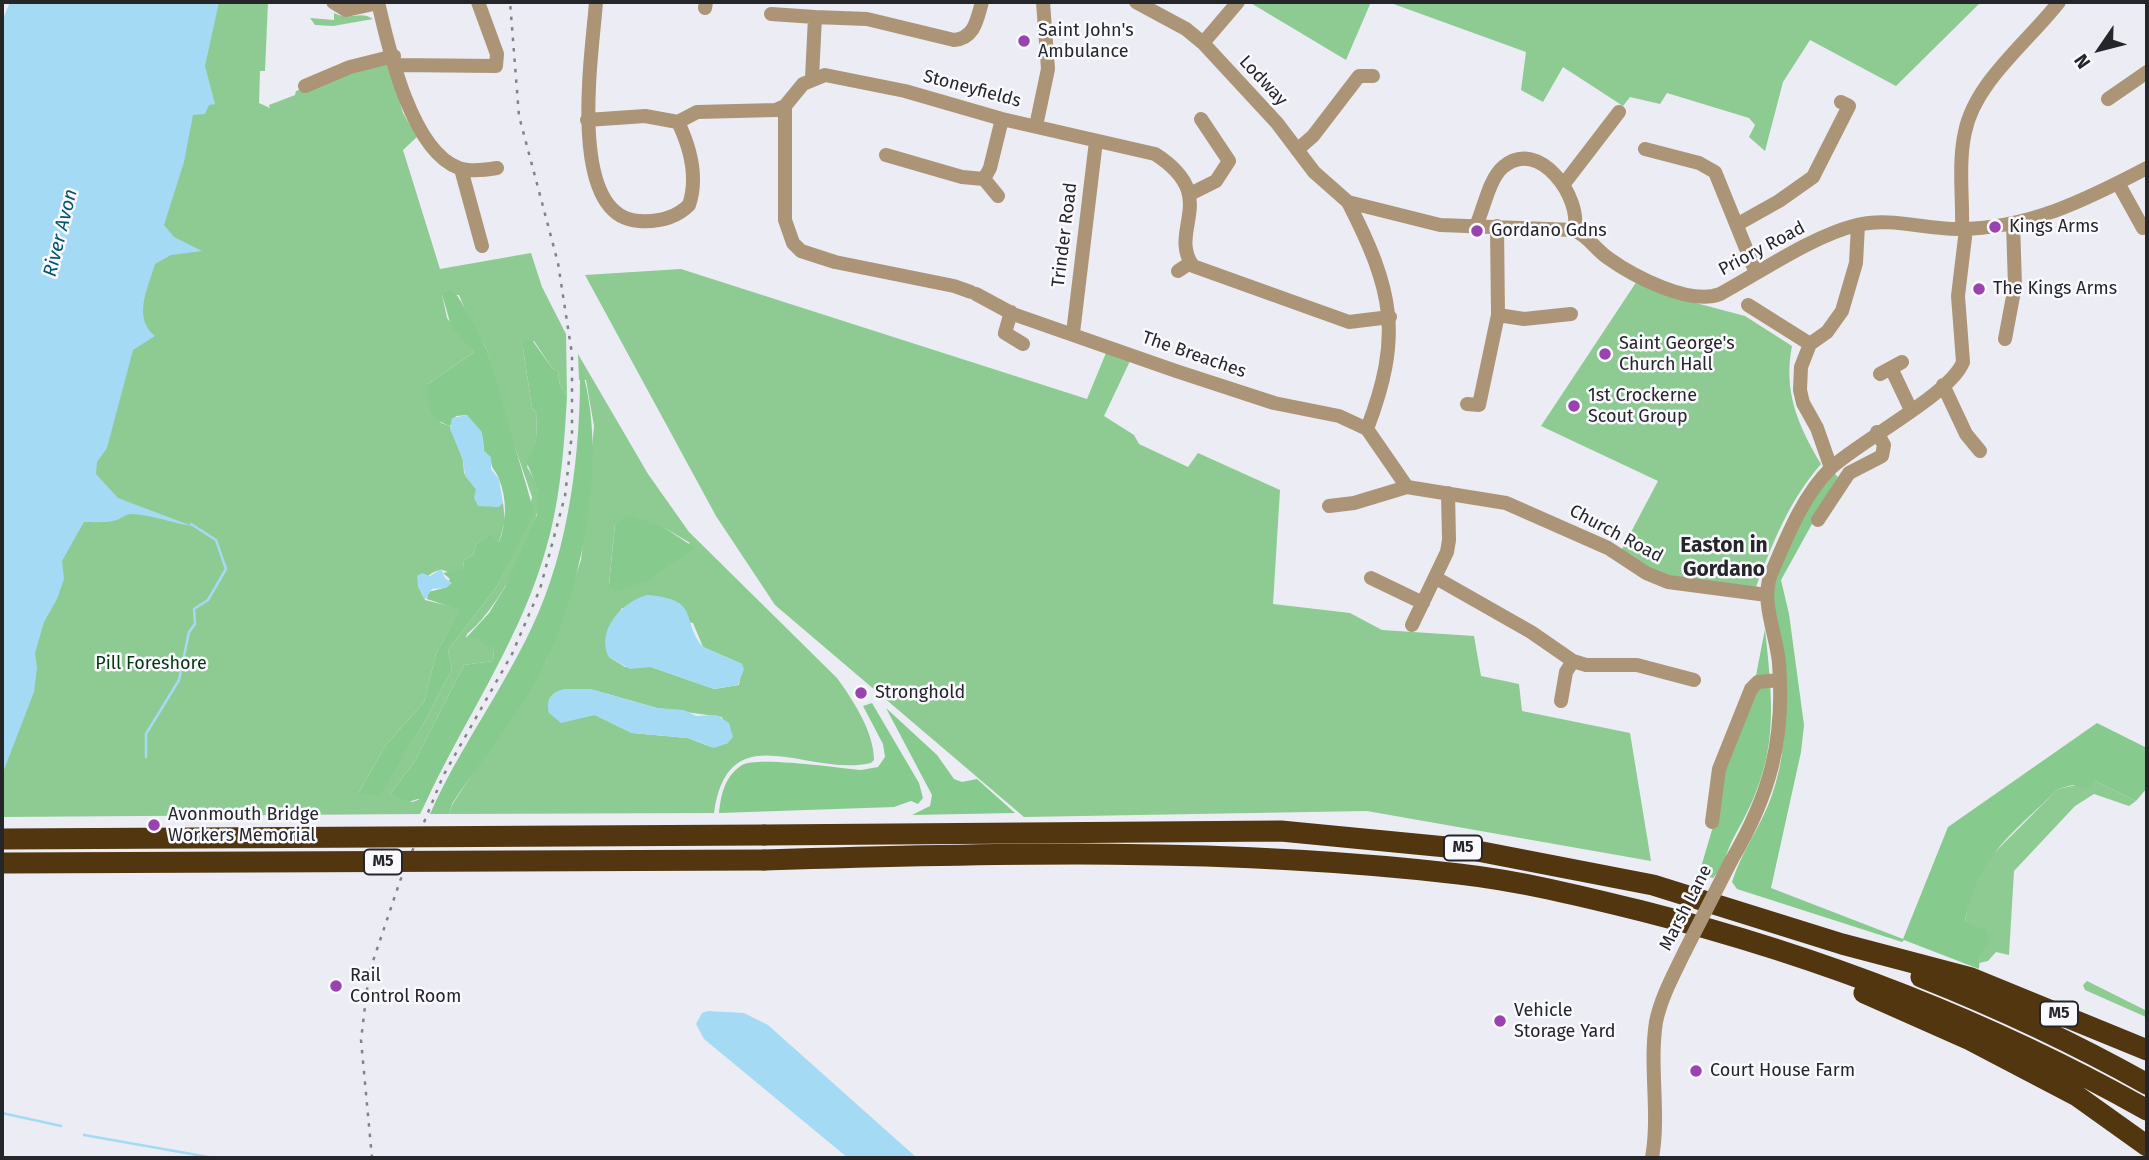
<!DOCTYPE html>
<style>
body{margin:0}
#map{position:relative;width:2149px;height:1160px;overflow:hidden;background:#ebecf4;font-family:"Fira Sans",sans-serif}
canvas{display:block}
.frame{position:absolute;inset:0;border:4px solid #252629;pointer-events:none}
.north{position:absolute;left:2065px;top:14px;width:70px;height:70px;-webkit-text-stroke:5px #f9f9fe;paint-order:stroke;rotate:235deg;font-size:19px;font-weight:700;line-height:28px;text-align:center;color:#252629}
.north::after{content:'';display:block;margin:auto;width:24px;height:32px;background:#252629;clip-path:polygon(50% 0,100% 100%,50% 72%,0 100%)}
</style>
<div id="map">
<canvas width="2149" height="1160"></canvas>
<div class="frame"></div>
<div class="north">N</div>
</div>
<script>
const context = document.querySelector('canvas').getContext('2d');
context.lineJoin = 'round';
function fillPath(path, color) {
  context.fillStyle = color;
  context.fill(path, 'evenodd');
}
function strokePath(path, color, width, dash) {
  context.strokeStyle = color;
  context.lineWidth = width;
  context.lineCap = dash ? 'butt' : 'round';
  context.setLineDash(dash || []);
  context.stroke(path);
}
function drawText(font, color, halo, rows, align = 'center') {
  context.font = font + ' "Fira Sans",sans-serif';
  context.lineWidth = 5;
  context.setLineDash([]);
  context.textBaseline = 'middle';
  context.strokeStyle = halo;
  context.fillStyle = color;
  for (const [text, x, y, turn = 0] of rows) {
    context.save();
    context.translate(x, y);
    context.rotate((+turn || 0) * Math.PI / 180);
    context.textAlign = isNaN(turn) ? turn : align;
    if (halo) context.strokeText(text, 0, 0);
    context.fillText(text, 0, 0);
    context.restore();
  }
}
fillPath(new Path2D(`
 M 156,2 L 268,2 L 265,71 L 260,71 L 259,103 L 270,108 L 269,105 L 295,95 L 296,91 L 350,71 L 389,64 L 403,113 L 417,137 L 403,150 L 440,269 L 531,253 L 542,287 L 566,334 L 567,396 L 560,385 L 558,371 L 552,368 L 534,341 L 523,348 L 532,408 L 537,413 L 536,440 L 527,467 C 532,475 539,487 539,497 C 539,534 496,612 467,634 L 466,638 L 479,638 L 494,648 L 493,661 L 464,665 L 415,761 L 390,794 L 412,802 L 421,799 L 425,804 L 420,814 L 2,817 L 2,558 L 112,500 L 92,485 ZM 442,294 L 459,295 L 473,328 L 487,350 L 505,418 L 532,497 L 527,524 L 498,585 L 448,650 L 452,669 L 424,723 L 404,755 L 358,794 L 385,746 L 424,702 L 436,654 L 461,609 L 425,600 L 418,586 C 421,580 435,569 442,570 C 449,571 449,577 463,569 L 464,560 L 473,555 L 476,544 L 489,535 L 499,542 L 505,521 L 503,503 L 496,507 L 477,503 L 476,489 L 464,473 L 463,460 L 450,426 L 441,423 L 428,384 L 474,352 L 447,318 Z
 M 1249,2 L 1371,2 L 1346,60 Z
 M 1388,2 L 1981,2 L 1896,86 L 1810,40 L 1783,82 L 1765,151 L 1749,137 L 1755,125 L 1749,118 L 1667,93 L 1660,104 L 1630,97 L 1623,106 L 1563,67 L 1543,102 L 1521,90 L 1526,52 Z
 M 334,13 C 349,21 361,10 373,19 L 333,26 L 315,25 L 310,18 L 334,20 Z
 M 681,269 L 1087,399 L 1106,353 L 1130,361 L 1104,416 L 1134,435 L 1139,444 L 1188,467 L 1198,453 L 1280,490 L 1273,604 L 1350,613 L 1382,630 L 1474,636 L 1481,676 L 1519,684 L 1522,711 L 1630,733 L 1651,861 L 1367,811 L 1024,817 L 775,605 L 716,516 L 585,275 Z
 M 1639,278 L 1692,302 L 1745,316 L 1792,346 C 1783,391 1798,426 1821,464 C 1789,501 1773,542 1756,587 L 1665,576 L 1621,551 L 1658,481 L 1541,426 Z
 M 578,354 L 648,474 L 689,532 L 837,678 C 853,700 874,732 874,760 L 871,763 C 808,778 728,712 714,813 L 449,814 L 452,805 L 546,661 L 581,560 L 594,426 L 586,380 L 579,380 ZM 615,524 L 665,528 L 690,543 L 609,584 ZM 622,608 L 693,623 L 703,647 L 742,664 L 739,685 L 714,689 L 651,667 L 625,667 L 609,657 L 609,628 ZM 590,689 L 657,708 L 722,717 L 728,743 L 711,747 L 688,738 L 632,733 L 595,715 L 575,718 Z
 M 2095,781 L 2136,801 L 2129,806 L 2094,794 L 2075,806 L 2014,871 L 2009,955 L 1996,952 L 1988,961 L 1979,963 L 1980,954 L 1965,922 L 1970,893 L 1986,861 L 2058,789 Z
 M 2087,981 L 2147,1011 L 2146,1017 L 2085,990 L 2083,985 Z`), '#8dcb92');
fillPath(new Path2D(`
 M 451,290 C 460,293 479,338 487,350 L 534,512 L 498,585 L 448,650 L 452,669 L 424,723 L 380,795 L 358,794 L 385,746 L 424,702 L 436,654 L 460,610 L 427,599 L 428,592 L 444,588 L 450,579 L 443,573 L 463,569 L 464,560 L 473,555 L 476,544 L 490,534 L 499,542 C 507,523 507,498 499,479 C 496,470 491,470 491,459 L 484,451 L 483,439 L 467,415 L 456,416 L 450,426 C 429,419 426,405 428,384 L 474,352 L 451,326 L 442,294 Z
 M 532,340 L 552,368 L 558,371 L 560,385 L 567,396 C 564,451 560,506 543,559 C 516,646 463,722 425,804 L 418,799 L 408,802 L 390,794 L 415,761 L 464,665 L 493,661 L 494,648 L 486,646 L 479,638 L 466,638 L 489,613 L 505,587 L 537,515 L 538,490 L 527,463 L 536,440 L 537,413 L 532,408 L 523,348 L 524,342 Z
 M 580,364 C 609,449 584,582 546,661 C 521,713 483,757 452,804 L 449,814 L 430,814 C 459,749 502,691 532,627 C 570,548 581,448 580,364 Z
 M 1832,471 L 1838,477 L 1781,580 L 1789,614 L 1804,725 L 1801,752 L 1771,888 L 1903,939 L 1948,827 L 2097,723 L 2147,748 L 2147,788 L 2136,801 L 2095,781 L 2087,789 L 2073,785 L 2058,789 C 2013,834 1977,855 1965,922 L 1986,930 L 1989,942 L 1980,954 L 1979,969 L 1904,940 L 1902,942 L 1737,889 L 1732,882 C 1741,852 1762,825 1772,795 C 1796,727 1780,657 1772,588 L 1773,577 L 1812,499 Z
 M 629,515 L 665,528 L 695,548 L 648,580 L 616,592 L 609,585 L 615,524 Z
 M 1765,629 C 1774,713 1779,760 1735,835 C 1727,849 1724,867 1713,878 L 1699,874 L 1714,823 L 1721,769 L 1753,691 Z
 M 872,703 L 919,783 L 923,798 L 918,804 L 911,801 L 894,807 L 719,813 C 721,794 725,776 742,765 C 757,756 839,768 861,770 L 878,767 L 885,757 L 883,744 L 863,706 Z
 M 886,708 L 937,755 L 954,779 L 962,782 L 977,779 L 1015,813 L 912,815 L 930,806 L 932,795 Z`), '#87ca8d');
fillPath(new Path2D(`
 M 10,2 L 219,2 L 205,66 L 215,104 L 209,105 L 205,114 L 193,115 L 184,162 L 164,225 L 174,237 L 202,251 L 171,255 L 155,264 C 148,288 132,318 155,336 L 133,350 L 107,448 L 97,462 L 96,474 L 118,498 L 192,526 C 172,523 152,515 133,514 C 125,514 124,517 117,520 C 109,523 93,522 84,522 L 62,561 L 64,579 L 57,599 L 44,622 L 35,653 L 37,668 L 34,692 L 2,775 L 2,21 Z
 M 467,415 L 482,432 L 484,451 L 491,457 L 491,469 L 499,479 L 503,503 L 499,507 L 478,506 L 474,498 L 476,489 L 465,476 L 463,460 L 450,429 L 452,418 Z
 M 441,569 L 445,578 L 452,583 L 446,588 L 432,589 L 425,600 L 418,586 L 417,576 L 422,573 L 430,576 Z
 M 648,595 C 702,600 680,620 703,647 L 742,664 L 744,669 L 738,685 L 714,689 L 651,667 L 630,669 L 609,657 C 595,630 624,600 648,595 Z
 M 564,689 L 590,689 L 657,708 L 684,710 L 696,716 L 717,715 L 729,723 L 733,737 L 728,743 L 714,748 L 688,738 L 632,733 L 595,715 L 561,723 L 549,713 C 546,699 550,693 564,689 Z
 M 708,1011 L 744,1013 L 768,1025 L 917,1158 L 848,1158 L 704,1039 L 696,1024 L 702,1013 Z`), '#a5daf5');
strokePath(new Path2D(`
 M 146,757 L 146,734 L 179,680 L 189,632 L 195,624 L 194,609 L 208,600 L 226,569 L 216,540 L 191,524
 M 2,1113 L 61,1126
 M 84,1135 L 214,1158`), '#a5daf5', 2.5);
strokePath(new Path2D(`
 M 333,2 L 346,10 L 378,3
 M 378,2 C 388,46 411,151 459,168 C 470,172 485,170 497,168
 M 1136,2 L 1186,29 L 1203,43 L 1277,123 L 1314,172 L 1348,202 L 1440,225 L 1574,230 C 1589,237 1595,249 1608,258 C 1633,276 1690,306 1720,294 C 1761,272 1812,236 1857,225 C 1890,217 1924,229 1958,229 C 2028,229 2086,200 2147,168
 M 705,8 L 706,2
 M 771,14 L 815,17 L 812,78
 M 815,17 L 867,19 L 954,40 C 975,38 977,19 982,2
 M 1203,43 L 1238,2
 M 396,65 L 496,66 L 497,54 L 478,2
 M 305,86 L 350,67 L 394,56
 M 2108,99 L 2147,72
 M 785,106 L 785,220 L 793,243 L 801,251 L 835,262 L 954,286 L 971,292
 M 587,120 L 645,116 L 678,122 C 690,147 698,178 689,205 C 676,218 657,222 639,221 C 565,217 593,48 596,2
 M 678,122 L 697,112 L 776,110 L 785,106 L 803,84 L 825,75 L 905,91 L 1002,119 L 1155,154 C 1222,197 1167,230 1193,266 L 1349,322 L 1390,317
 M 1036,126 L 1048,69 L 1043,2
 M 1645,149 L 1699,163 L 1715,172 L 1756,273
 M 1297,150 L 1313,136 L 1359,76 L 1373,76
 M 886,155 L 962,177 L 984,179 L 990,168 L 1002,119
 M 461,169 L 482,246
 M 984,179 L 998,196
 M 2118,183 L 2143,228
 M 1563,185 L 1619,112
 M 1190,194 L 1216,181 L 1229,161 L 1201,119
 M 1348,202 C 1393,290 1403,335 1367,429
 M 1738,224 L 1779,201 L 1813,177 L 1849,106 L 1841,102
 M 1476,226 C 1484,208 1489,179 1503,167 C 1539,136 1583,199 1574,230
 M 1962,229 C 1963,199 1958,162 1965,132 C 1975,82 2028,42 2059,2
 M 1178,271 L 1190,263
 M 976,294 L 1013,314 L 1176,371 L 1274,403 L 1339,416 L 1367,429
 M 1748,305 L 1810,344
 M 1011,312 L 1005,333 L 1023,344
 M 1498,315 L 1524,319 L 1571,314
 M 1073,333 L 1096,141
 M 2005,339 L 2015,286 L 2013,223
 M 1891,368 L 1911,410
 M 1880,374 L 1902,362
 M 1943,385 L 1966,434 L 1980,451
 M 1467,404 L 1479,405 L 1498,315 L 1497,226
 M 1367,429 L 1407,487 L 1506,503 L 1608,548 L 1646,573 L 1668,582 L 1767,595
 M 1831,468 L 1817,428 L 1803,403 L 1800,390 L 1801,367 L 1810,344 L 1827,332 L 1842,311 L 1856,263 L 1858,225
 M 1329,506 L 1354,503 L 1407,487
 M 1818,520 L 1849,473 L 1882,456 L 1884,445 L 1877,432
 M 1371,578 L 1423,603
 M 1436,578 L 1531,632 L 1573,661 L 1586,665 L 1637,665 L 1694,680
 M 1412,625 L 1447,552 L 1449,540 L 1448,493
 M 1561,701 L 1566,672 L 1573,661
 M 1712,822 L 1719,769 L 1751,689 L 1758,682 L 1779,680
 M 1731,861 C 1770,795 1785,740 1779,663 C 1777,636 1760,601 1771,574 C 1786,539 1803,495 1831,468 C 1860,441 1951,394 1963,362 L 1958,296 L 1966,229
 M 1652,1158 C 1660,1113 1649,1067 1656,1022 C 1661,997 1674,974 1685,951`), '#ac9477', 14);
strokePath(new Path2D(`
 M 764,835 L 1281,831 L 1467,849 L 1653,885 L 1842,944 L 1971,978 L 2147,1050
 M 764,860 C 996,853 1228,847 1459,874 C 1521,881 1581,896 1642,911 C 1820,956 1987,1020 2147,1110
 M 1921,977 C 1999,1008 2074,1043 2147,1084
 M 1864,993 L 1970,1040 L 2077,1096 L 2147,1146`), '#52360f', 21);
strokePath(new Path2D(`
 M 372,1158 L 361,1040 L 369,973 L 400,881 L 443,776 L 512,654 L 540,589 L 565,496 L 572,433 L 572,354 L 558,263 L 519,116 L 510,2`), '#828389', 2.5, [3.5, 7]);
strokePath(new Path2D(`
 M 1685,951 L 1731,861`), '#ac9477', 14);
strokePath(new Path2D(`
 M 2,839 L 764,835
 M 2,863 L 764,860`), '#52360f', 21);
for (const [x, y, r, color] of [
 [1024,41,7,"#9a43b0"],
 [1995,227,7,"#9a43b0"],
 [1477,231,7,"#9a43b0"],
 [1979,289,7,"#9a43b0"],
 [1605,354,7,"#9a43b0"],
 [1574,406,7,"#9a43b0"],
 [861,693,7,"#9a43b0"],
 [154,825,7,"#9a43b0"],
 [336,986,7,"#9a43b0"],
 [1500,1021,7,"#9a43b0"],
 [1696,1071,7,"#9a43b0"]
]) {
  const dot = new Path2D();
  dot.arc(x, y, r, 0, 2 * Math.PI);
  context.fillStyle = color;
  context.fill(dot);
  strokePath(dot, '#f9f9fe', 2.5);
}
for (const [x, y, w] of [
 [1463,848,38],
 [383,862,38],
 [2059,1014,38]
]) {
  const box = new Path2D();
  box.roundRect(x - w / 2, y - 12.5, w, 25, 5);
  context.fillStyle = '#f9f9fe';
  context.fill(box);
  strokePath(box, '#252629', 2);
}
drawText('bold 16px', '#252629', null, [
 ["M5",1463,848],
 ["M5",383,862],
 ["M5",2059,1014]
]);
drawText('18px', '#252629', '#f9f9fe', [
 ["Saint John's",1038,31],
 ["Ambulance",1038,52],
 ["Kings Arms",2009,227],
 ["Gordano Gdns",1491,231],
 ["The Kings Arms",1993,289],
 ["Saint George's",1619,344],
 ["Church Hall",1619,365],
 ["1st Crockerne",1588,396],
 ["Scout Group",1588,417],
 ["Stronghold",875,693],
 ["Avonmouth Bridge",168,815],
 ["Workers Memorial",168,836],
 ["Rail",350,976],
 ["Control Room",350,997],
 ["Vehicle",1514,1011],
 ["Storage Yard",1514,1032],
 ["Court House Farm",1710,1071]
], 'left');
drawText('18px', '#252629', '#f9f9fe', [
 ["Lodway",1263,81,47],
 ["Stoneyfields",972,89,15],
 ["Trinder Road",1065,235,-83],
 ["Priory Road",1762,249,-28],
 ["The Breaches",1194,355,19],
 ["Church Road",1616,534,28],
 ["Marsh Lane",1686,908,-63]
]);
drawText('18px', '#04370f', '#f9f9fe', [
 ["Pill Foreshore",151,664]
]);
drawText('italic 19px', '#015472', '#f9f9fe', [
 ["River Avon",61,233,-76]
]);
drawText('bold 21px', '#252629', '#f9f9fe', [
 ["Easton in",1724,546],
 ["Gordano",1724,570]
]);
</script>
